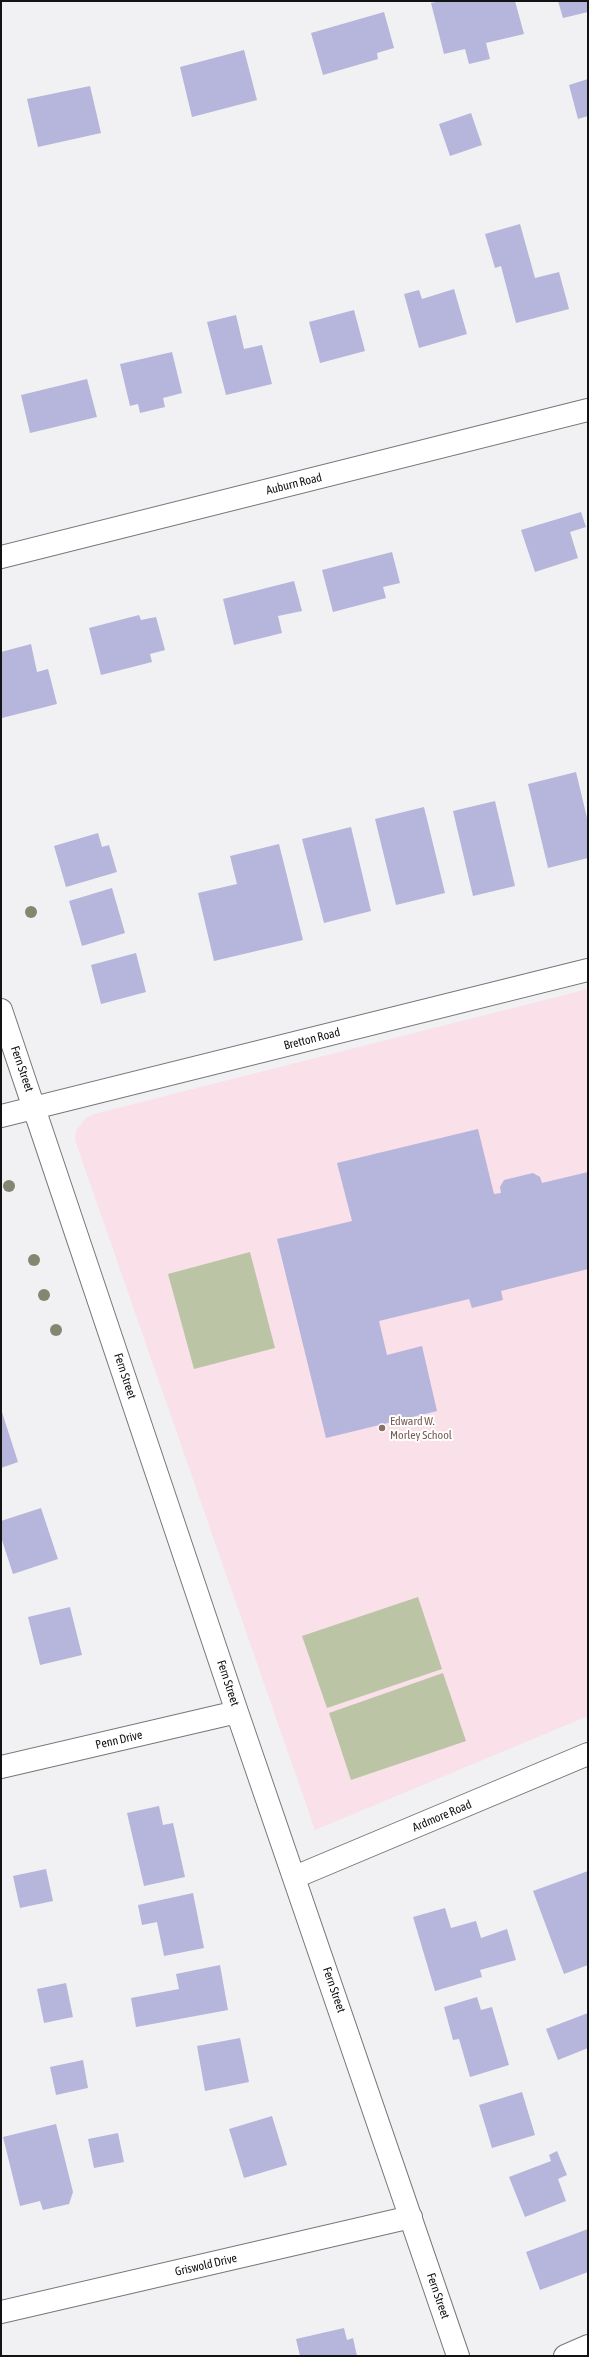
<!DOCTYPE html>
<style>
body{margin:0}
#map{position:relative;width:589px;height:2357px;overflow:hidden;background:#f1f1f3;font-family:"Asap Condensed",sans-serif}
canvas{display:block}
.frame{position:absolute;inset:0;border:2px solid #131313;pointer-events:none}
</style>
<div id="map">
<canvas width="589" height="2357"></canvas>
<div class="frame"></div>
</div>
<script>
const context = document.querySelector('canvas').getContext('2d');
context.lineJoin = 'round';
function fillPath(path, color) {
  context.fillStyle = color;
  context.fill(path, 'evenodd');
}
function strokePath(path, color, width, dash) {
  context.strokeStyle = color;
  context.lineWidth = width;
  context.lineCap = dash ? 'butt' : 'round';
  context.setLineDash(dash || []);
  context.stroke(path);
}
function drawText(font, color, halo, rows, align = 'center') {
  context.font = font + ' "Asap Condensed",sans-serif';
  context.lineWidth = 4;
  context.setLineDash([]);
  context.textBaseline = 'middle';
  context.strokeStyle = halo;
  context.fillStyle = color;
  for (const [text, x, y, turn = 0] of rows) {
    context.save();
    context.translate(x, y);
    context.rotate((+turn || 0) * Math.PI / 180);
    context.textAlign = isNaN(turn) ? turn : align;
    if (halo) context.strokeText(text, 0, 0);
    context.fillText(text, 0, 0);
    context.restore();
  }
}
fillPath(new Path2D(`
 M 588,989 L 588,1716 L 315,1830 L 75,1140 L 76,1131 L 85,1119 L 94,1114 Z`), '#f9e0e9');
fillPath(new Path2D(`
 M 250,1252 L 275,1348 L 194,1369 L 168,1274 Z
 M 418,1597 L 442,1669 L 327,1708 L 302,1636 Z
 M 443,1673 L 466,1741 L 351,1780 L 329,1713 Z`), '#bbc5a5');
fillPath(new Path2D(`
 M 441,1 L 515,1 L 524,34 L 486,43 L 490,59 L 469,64 L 465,49 L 444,54 L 431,3 Z
 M 558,1 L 588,1 L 588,12 L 563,18 Z
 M 384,12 L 394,48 L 377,53 L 378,59 L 323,75 L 311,33 Z
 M 244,50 L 257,100 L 192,117 L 180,67 Z
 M 588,79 L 588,116 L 578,119 L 569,85 Z
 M 90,86 L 101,133 L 38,147 L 27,99 Z
 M 471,113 L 482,145 L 450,156 L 439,124 Z
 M 520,224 L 535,278 L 559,272 L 569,309 L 516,323 L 501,266 L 495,268 L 485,234 Z
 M 454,289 L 467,334 L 419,348 L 404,294 L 419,290 L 422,299 Z
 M 354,310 L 365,351 L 320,363 L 309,322 Z
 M 236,315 L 244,349 L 262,345 L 272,384 L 226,395 L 207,322 Z
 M 172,352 L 182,393 L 163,398 L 165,407 L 140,413 L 138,404 L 130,406 L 120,364 Z
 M 87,379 L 97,417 L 30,433 L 21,395 Z
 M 581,512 L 586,527 L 570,532 L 578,558 L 535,572 L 521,530 Z
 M 392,552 L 400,583 L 383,587 L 386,598 L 333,612 L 322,570 Z
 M 294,581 L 302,611 L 278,616 L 282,633 L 234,645 L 223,599 Z
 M 139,615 L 141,620 L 156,617 L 165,650 L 150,654 L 152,662 L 101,675 L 89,628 Z
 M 31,644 L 37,672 L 48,669 L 57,704 L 2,718 L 1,652 Z
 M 576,772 L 588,822 L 588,858 L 548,868 L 528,784 Z
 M 495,801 L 515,886 L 473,896 L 453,811 Z
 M 424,807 L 445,893 L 396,905 L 375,819 Z
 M 351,827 L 371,911 L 324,923 L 302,839 Z
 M 98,833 L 102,847 L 109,845 L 117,872 L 66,887 L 54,846 Z
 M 279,844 L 303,940 L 214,961 L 198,893 L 237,884 L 230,856 Z
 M 112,888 L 125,933 L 82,946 L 69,901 Z
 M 136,953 L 146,992 L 101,1004 L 91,965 Z
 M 478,1129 L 494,1194 L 501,1193 L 500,1187 L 504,1180 L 533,1173 L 540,1177 L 542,1183 L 588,1172 L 588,1269 L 501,1291 L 503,1300 L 472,1308 L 469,1299 L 379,1321 L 387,1355 L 422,1346 L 437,1411 L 326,1438 L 277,1239 L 352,1221 L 337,1163 Z
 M 1,1409 L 18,1462 L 1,1468 Z
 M 41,1508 L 58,1559 L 13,1574 L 1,1537 L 1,1521 Z
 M 70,1607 L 82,1655 L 40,1665 L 28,1617 Z
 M 159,1806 L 163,1825 L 173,1823 L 185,1877 L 144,1886 L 127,1813 Z
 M 46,1869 L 53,1901 L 20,1908 L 13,1876 Z
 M 588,1871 L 588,1965 L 564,1974 L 533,1891 Z
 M 193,1893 L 204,1948 L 164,1956 L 157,1922 L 142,1925 L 138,1905 Z
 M 445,1908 L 451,1928 L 476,1921 L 481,1938 L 507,1929 L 516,1960 L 480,1970 L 482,1977 L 435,1991 L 413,1917 Z
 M 220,1965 L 228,2010 L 136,2027 L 131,1998 L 179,1989 L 176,1974 Z
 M 66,1983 L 73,2017 L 44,2023 L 37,1989 Z
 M 477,1997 L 481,2010 L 492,2007 L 509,2065 L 470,2077 L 459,2039 L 453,2040 L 444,2007 Z
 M 588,2013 L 588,2048 L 558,2060 L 546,2029 Z
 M 240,2038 L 249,2082 L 205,2091 L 197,2046 Z
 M 83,2060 L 88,2088 L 56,2095 L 50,2067 Z
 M 522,2092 L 535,2135 L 492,2148 L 479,2105 Z
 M 272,2116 L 287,2165 L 244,2178 L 229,2129 Z
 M 56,2124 L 73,2192 L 69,2204 L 43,2210 L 40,2201 L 20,2206 L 3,2137 Z
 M 118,2133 L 124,2162 L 94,2168 L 88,2139 Z
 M 557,2151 L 567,2175 L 558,2179 L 566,2201 L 525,2217 L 509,2177 L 551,2161 L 549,2155 Z
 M 588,2229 L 588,2272 L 540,2290 L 526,2252 Z
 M 344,2328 L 347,2340 L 353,2338 L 357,2356 L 300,2356 L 296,2339 Z`), '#b6b5db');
const minor = new Path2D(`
 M 1,557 L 588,410
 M 1,1010 L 237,1712 L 458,2356
 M 1,1116 L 588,970
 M 1,1767 L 237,1712
 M 295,1877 L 588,1754
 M 1,2312 L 411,2217
 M 565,2356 L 588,2346`);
strokePath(minor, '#777779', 24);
strokePath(minor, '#fff', 22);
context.fillStyle = '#828870';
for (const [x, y] of [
 [31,912],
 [9,1186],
 [34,1260],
 [44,1295],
 [56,1330]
]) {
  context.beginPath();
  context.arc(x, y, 6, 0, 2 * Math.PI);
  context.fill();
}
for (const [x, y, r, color] of [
 [382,1428,4,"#8d6e63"]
]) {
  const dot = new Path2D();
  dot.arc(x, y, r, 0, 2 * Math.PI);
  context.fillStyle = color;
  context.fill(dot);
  strokePath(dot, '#fff', 1.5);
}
drawText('12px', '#131313', '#fff', [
 ["Auburn Road",294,484,-14],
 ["Bretton Road",312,1039,-14],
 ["Fern Street",22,1069,71],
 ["Fern Street",125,1376,72],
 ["Fern Street",228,1683,72],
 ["Penn Drive",119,1740,-13],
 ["Ardmore Road",442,1816,-23],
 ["Fern Street",334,1990,71],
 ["Griswold Drive",206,2265,-13],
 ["Fern Street",438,2296,71]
]);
drawText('12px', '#785e54', '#fff', [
 ["Edward W.",390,1421],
 ["Morley School",390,1435]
], 'left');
</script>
